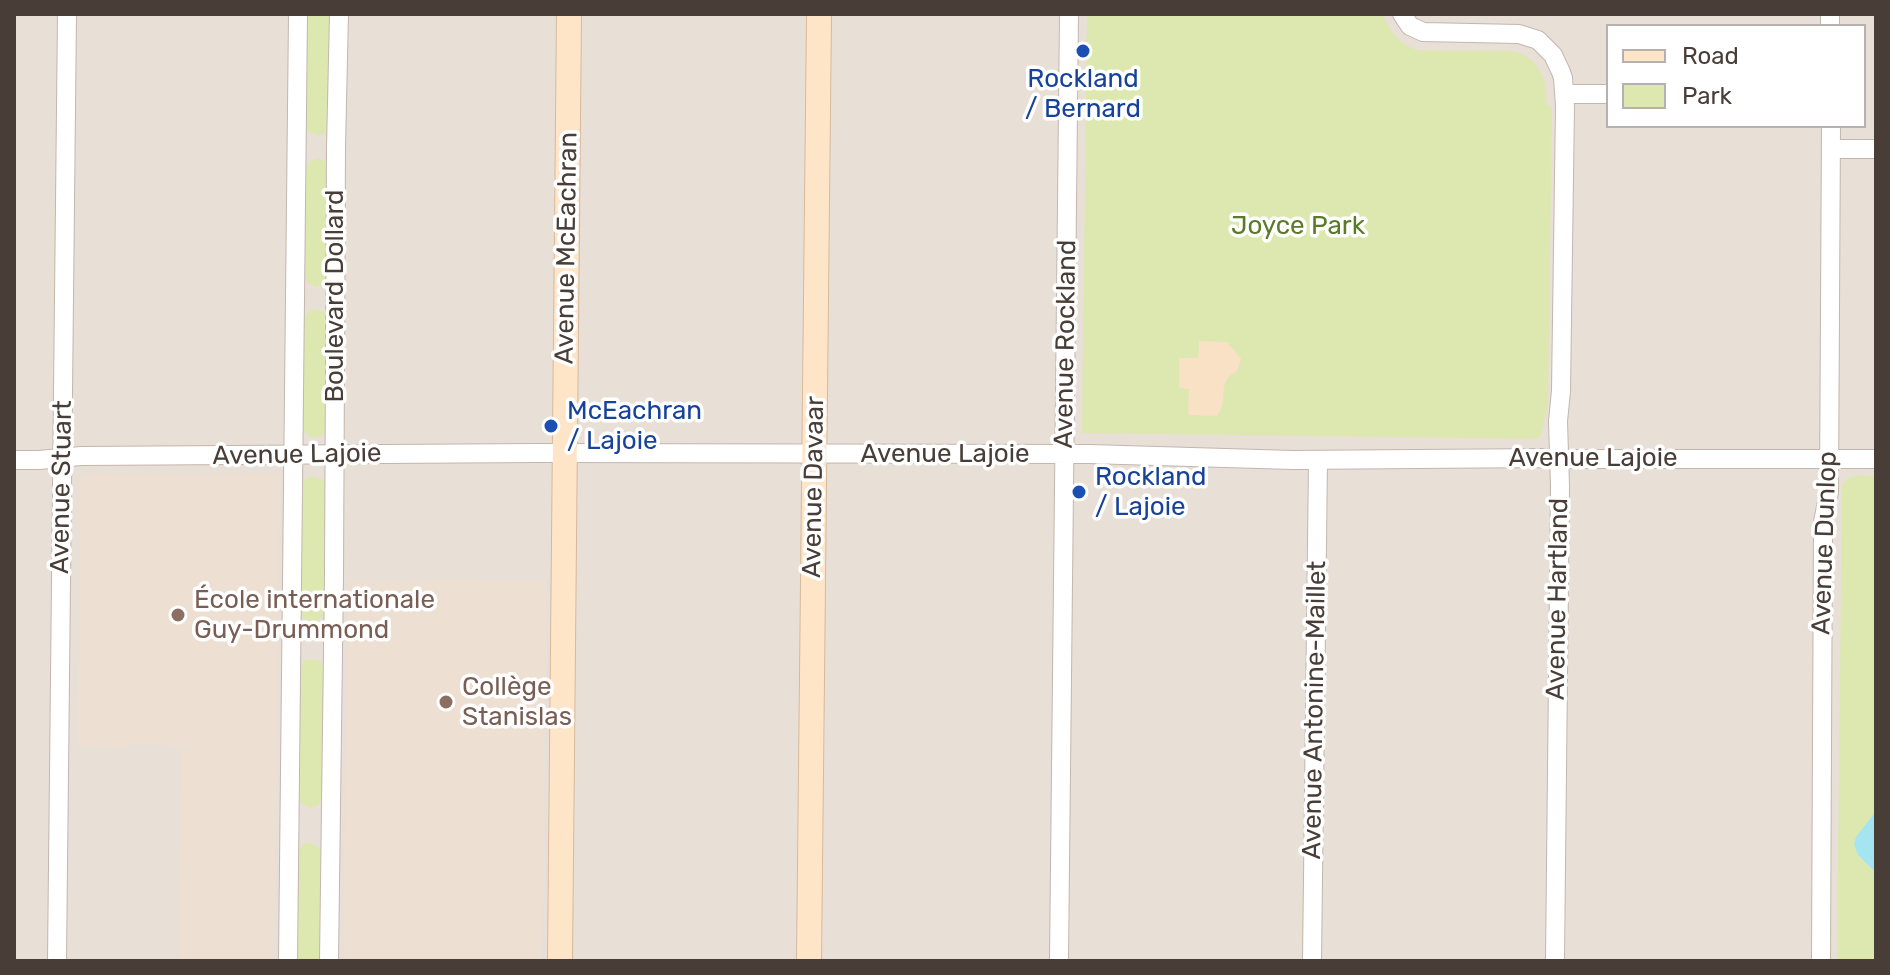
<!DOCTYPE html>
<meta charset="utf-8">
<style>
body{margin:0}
#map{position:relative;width:1890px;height:975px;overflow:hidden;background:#f4eee9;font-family:Rubik,sans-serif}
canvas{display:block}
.frame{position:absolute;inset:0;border:16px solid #483d37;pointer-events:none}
.legend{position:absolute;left:1606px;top:24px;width:260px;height:104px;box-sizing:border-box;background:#fff;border:2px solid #b6b1af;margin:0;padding:10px 14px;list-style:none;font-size:24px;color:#483d37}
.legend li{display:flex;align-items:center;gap:16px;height:40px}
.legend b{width:40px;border:2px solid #b6b1af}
</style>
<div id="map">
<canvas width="1890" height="975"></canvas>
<div class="frame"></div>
<ul class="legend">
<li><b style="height:10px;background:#ffe5c8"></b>Road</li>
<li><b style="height:22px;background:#dde8b1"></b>Park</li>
</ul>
</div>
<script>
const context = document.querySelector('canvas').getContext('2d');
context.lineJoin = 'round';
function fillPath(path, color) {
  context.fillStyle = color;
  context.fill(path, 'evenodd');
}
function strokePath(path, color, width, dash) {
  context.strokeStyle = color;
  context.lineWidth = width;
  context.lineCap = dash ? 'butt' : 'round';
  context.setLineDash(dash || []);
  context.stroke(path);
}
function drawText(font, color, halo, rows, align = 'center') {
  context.font = font + ' Rubik,sans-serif';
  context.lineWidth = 7;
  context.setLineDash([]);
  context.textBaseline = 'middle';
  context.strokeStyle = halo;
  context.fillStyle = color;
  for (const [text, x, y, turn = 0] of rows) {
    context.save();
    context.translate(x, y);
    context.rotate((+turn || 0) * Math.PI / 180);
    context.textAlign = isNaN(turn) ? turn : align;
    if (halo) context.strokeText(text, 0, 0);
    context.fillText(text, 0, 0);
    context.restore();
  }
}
fillPath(new Path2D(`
 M 14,14 L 1876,14 L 1876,961 L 14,961 ZM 1608,26 L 1864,26 L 1864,126 L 1608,126 Z`), '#e8dfd7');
fillPath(new Path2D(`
 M 90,474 L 276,474 L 279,478 L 274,961 L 179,961 L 182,746 L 131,744 L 129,747 L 78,746 L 80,485 L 85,476 Z
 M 348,580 L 546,581 L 542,961 L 344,961 Z`), '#ede0d3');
fillPath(new Path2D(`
 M 308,14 L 331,14 L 329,129 L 326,132 L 318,136 L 309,132 L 306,127 Z
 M 1087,14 L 1383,14 C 1390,33 1399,43 1417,50 L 1512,51 C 1540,57 1547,80 1547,106 L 1552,107 L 1548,405 L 1541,434 L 1537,439 L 1084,433 L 1082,428 Z
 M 318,158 L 328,163 L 327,281 L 317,287 L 308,283 L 305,278 L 306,169 L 310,161 Z
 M 316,309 L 324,312 L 328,316 L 326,431 L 321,436 L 314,438 L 306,434 L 302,429 L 303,320 L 308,312 Z
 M 311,476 L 322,479 L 327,487 L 324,613 L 319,620 L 312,622 L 304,619 L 301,614 L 301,487 L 305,479 Z
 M 1876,476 L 1876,961 L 1837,961 L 1842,486 C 1848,472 1863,476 1876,476 Z
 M 309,659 L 320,661 L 324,666 L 322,798 L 317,806 L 311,808 L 302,804 L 299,799 L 300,669 L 304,661 Z
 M 310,843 L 317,846 L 322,851 L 321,961 L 296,961 L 298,851 L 304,844 Z`), '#dde8b1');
fillPath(new Path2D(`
 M 1199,341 L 1227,342 L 1241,359 L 1237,371 C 1215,382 1230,400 1217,416 L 1188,415 L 1189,389 L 1179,388 L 1179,358 L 1198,358 Z`), '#f8e1c5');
fillPath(new Path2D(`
 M 1876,811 L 1876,873 L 1858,855 L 1854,844 L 1856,837 Z`), '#a5e4f1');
const street = new Path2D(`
 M 1402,14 L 1410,26 L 1423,32 L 1519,34 L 1538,40 L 1553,55 L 1561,72 L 1563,78 L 1565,106 L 1561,391 L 1558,421 L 1560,486 L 1555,961
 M 1830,26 L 1830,14
 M 1565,94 L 1608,94
 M 1831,149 L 1876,149
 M 14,460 L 39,460 L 81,456 L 536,453 L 1089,454 L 1293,460 L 1544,458 L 1573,459 L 1876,459
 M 57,961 L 67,14
 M 288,961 L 298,14
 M 329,961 L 334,574 L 336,147 L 339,14
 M 1059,961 L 1069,14
 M 1312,961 L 1318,460
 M 1821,961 L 1823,522 L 1829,492 L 1831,126`);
const secondary = new Path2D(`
 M 560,961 L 569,14
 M 809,961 L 819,14`);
strokePath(street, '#c3b6ae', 20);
strokePath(secondary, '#d7b99b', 26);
strokePath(street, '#fff', 18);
strokePath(secondary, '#ffe5c8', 24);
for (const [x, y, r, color] of [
 [1083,51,8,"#1a4fb4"],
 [551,426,8,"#1a4fb4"],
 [1079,492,8,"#1a4fb4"],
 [178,615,8,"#8d6e63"],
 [446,702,8,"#8d6e63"]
]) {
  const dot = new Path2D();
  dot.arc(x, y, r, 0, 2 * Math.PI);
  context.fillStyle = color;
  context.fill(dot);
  strokePath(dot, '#fff', 3);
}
drawText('26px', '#164399', '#fff', [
 ["Rockland",1083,79,"center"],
 ["/ Bernard",1083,109,"center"],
 ["McEachran",567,411],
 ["/ Lajoie",567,441],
 ["Rockland",1095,477],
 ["/ Lajoie",1095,507]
], 'left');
drawText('26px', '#5b7b29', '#fff', [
 ["Joyce Park",1298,226]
]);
drawText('26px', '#483d37', '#fff', [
 ["Avenue McEachran",567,248,-89],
 ["Boulevard Dollard",335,296,-90],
 ["Avenue Rockland",1066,344,-89],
 ["Avenue Lajoie",945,454],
 ["Avenue Lajoie",297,455,-1],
 ["Avenue Lajoie",1593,458],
 ["Avenue Stuart",62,487,-89],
 ["Avenue Davaar",814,487,-89],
 ["Avenue Dunlop",1825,543,-88],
 ["Avenue Hartland",1558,599,-89],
 ["Avenue Antonine-Maillet",1315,710,-89]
]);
drawText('26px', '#785e54', '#fff', [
 ["École internationale",194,600],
 ["Guy-Drummond",194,630],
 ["Collège",462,687],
 ["Stanislas",462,717]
], 'left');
</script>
